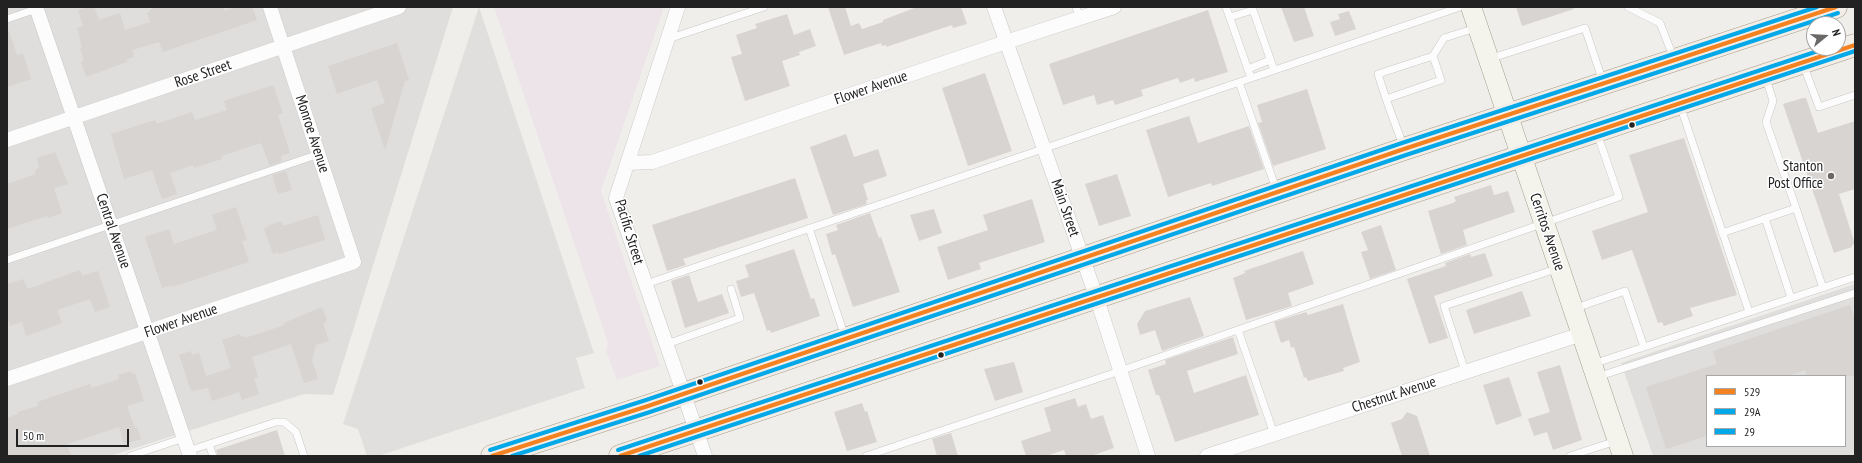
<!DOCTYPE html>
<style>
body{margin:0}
#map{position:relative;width:1862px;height:463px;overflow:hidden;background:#f0eeeb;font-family:"PT Sans Narrow",sans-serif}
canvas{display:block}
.frame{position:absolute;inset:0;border:8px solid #222;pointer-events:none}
.legend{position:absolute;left:1706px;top:375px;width:140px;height:72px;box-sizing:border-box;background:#fff;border:1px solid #a7a7a7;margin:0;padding:5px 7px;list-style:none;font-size:12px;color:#222}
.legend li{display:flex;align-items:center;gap:8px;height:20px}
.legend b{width:20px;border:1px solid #a7a7a7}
.north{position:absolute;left:1806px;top:16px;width:40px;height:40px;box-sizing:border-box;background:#fff;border:1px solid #a7a7a7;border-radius:50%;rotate:72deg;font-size:11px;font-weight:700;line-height:16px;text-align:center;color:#222}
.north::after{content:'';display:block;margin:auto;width:14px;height:18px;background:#6a6968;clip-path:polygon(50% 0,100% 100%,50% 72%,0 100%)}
.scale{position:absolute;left:16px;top:429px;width:113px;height:18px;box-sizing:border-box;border:2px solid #222;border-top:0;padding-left:5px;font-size:12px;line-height:14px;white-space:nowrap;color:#222;-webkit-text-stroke:3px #fff;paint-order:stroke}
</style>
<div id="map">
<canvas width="1862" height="463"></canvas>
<div class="frame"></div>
<ul class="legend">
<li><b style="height:5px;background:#f48221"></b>529</li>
<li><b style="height:5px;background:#02a8e8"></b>29A</li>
<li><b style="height:5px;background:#02a8e8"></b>29</li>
</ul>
<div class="north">N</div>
<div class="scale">50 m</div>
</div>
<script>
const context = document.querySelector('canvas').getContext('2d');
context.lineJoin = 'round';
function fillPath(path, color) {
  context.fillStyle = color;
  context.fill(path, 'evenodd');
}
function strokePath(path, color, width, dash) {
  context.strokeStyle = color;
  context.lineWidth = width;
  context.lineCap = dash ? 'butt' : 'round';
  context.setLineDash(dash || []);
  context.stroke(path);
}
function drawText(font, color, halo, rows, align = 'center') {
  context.font = font + ' "PT Sans Narrow",sans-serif';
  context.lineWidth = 3;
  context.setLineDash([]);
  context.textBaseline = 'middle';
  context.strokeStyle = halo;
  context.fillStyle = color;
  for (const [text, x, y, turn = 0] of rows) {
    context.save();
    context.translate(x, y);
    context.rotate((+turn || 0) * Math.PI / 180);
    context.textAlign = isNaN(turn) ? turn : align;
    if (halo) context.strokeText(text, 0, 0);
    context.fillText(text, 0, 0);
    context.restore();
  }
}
fillPath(new Path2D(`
 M 7,7 L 453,7 L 333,395 L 304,394 L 110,456 L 7,456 Z
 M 1855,284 L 1855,456 L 1653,456 L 1621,363 ZM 1707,376 L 1845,376 L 1845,446 L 1707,446 Z`), '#dfdedc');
fillPath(new Path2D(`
 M 494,7 L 664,7 L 601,191 L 660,366 L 617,380 L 606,351 L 608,343 Z`), '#ede4e9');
fillPath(new Path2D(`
 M 479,7 L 594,353 L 576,358 L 585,388 L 378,456 L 367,456 L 358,429 L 343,424 Z`), '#e0dfde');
fillPath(new Path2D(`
 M 87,7 L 94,7 L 99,20 L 120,13 L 125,30 L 150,22 L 147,13 L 150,12 L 149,10 L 157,7 L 223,7 L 224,11 L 236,7 L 252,7 L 257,20 L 163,52 L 159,42 L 132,50 L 134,57 L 126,60 L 127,62 L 86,77 L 81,62 L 84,60 L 80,48 L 82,47 L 77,28 L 83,26 L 78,10 Z
 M 828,7 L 845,7 L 851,26 L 859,23 L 862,29 L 883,22 L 883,20 L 917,7 L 961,7 L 967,24 L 953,28 L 952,25 L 886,47 L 886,45 L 882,46 L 881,43 L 844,55 Z
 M 1281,7 L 1304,7 L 1314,36 L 1294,42 Z
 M 1516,7 L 1573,7 L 1574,9 L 1522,26 Z
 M 1208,10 L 1228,72 L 1195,82 L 1194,78 L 1180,83 L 1178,78 L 1141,90 L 1143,96 L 1115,105 L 1113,100 L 1097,105 L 1094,95 L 1063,105 L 1049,64 Z
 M 1349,11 L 1356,29 L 1335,36 L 1330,22 L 1340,19 L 1338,14 Z
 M 787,14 L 794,35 L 810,29 L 816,46 L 799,52 L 800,55 L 782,61 L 790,86 L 745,101 L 731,57 L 742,54 L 736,35 L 757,28 L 755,24 Z
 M 7,31 L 9,31 L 17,55 L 23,53 L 31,79 L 7,87 Z
 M 397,43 L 409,80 L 405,81 L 385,150 L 371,108 L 385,103 L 377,80 L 337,94 L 328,66 Z
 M 985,73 L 1012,151 L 968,166 L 942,88 Z
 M 273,85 L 283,113 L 278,115 L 290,153 L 281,156 L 282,161 L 270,166 L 261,143 L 221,156 L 222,159 L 194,168 L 193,165 L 170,173 L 177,194 L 162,199 L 152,170 L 124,179 L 111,134 L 155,120 L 156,123 L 159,123 L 192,112 L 195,120 L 227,110 L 224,101 Z
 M 1307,89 L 1326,149 L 1273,166 L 1258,123 L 1262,122 L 1257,105 Z
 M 1803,98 L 1806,98 L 1818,133 L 1855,121 L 1855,189 L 1839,194 L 1855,244 L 1852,245 L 1852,247 L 1834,253 L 1783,104 Z
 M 1189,116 L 1198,143 L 1249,126 L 1264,169 L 1212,186 L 1211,183 L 1168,197 L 1146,130 Z
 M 846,134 L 854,157 L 878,149 L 887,176 L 863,184 L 868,200 L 866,200 L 867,204 L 833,215 L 810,147 Z
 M 1684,138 L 1737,295 L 1690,308 L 1693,316 L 1664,326 L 1662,322 L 1658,323 L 1632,250 L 1602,260 L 1592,231 L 1648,212 L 1629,155 Z
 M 55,152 L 68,184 L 54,188 L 62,213 L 48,218 L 47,216 L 7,229 L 7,184 L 36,174 L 35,170 L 39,168 L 37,158 Z
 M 286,171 L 292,190 L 278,194 L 272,175 Z
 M 1117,174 L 1131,216 L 1099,226 L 1085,184 Z
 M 795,178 L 808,218 L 683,259 L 686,265 L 667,271 L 652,225 Z
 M 1491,185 L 1494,195 L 1508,191 L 1515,212 L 1463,230 L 1467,245 L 1441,254 L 1428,211 L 1453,203 L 1456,201 L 1454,197 Z
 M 1032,199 L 1045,242 L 979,263 L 981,269 L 948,280 L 937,247 L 988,230 L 983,215 Z
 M 236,207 L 247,240 L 242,241 L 249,262 L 172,287 L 171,285 L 162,288 L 145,237 L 169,229 L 174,244 L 217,230 L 212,215 Z
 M 934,209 L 942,233 L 919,241 L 910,215 Z
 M 870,213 L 879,238 L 881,237 L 900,292 L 853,307 L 835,254 L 832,255 L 826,234 L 838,230 L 836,225 Z
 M 318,215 L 325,240 L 279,254 L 278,252 L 273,254 L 264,229 L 268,227 L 267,226 L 281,221 L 283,226 Z
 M 1381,225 L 1396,270 L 1370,279 L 1361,252 L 1368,250 L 1361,232 Z
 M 794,249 L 811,299 L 814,298 L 820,316 L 771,333 L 770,330 L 767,331 L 754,293 L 741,297 L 736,281 L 749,277 L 745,265 Z
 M 1303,251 L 1314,284 L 1288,293 L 1292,306 L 1246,320 L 1233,278 L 1245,273 L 1244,271 Z
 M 1485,253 L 1493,276 L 1434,296 L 1448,338 L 1429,344 L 1407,279 L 1446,266 L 1445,263 L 1470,254 L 1471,257 Z
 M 80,270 L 82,276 L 98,271 L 110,307 L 95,312 L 90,299 L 57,310 L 62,323 L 26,336 L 22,322 L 10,326 L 7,317 L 7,284 L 23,279 L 28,289 Z
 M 689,275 L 698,302 L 722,294 L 729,313 L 685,328 L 671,281 Z
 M 1522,291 L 1531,316 L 1474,334 L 1466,310 Z
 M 1190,297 L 1204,336 L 1162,351 L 1155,330 L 1140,335 L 1137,324 L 1145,311 Z
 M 1343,304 L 1360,362 L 1343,368 L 1344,371 L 1308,381 L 1306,377 L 1304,378 L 1294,347 L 1291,348 L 1289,340 L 1281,343 L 1274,322 L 1306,312 L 1308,315 Z
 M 1850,305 L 1855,319 L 1855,376 L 1807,376 L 1805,370 L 1787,376 L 1707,376 L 1707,436 L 1666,449 L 1646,387 L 1717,364 L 1713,351 Z
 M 322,307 L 327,320 L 325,321 L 326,323 L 323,324 L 329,341 L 316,345 L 312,360 L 318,379 L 304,383 L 291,344 L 252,357 L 258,377 L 254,378 L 259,394 L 242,400 L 239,392 L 212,401 L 208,388 L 191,391 L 179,355 L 191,351 L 192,355 L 199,353 L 206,376 L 231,368 L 222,340 L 240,334 L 241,337 L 244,336 L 245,338 L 285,325 L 284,323 Z
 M 1233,337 L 1238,354 L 1187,371 L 1194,393 L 1246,375 L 1259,415 L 1175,442 L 1159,395 L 1156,395 L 1148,370 L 1166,364 L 1165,360 Z
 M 1014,362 L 1023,392 L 995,401 L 984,369 Z
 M 1560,365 L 1582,440 L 1553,450 L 1547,432 L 1534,436 L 1528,419 L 1550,412 L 1537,372 Z
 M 131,371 L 132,374 L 135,373 L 144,401 L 127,406 L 135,428 L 137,427 L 141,439 L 124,444 L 119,427 L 67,444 L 71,456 L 7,456 L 7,418 L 18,414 L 18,412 L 38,406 L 37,402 L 90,384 L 91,388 L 119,379 L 118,375 Z
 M 1509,377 L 1522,416 L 1496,425 L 1483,385 Z
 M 1075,398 L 1078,407 L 1086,404 L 1091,419 L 1103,415 L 1114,448 L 1091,456 L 1066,456 L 1064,450 L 1046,456 L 1026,456 L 1021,441 L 1051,431 L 1044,408 Z
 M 862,403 L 865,412 L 867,411 L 877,442 L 847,451 L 834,412 Z
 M 1407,412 L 1417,416 L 1430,456 L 1402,456 L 1391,423 L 1402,419 Z
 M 277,430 L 285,456 L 218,456 L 216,450 Z
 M 951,433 L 958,456 L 937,456 L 932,439 Z`), '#d7d4d2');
const lane = new Path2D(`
 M 1076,7 L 1080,18
 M 1226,7 L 1251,78
 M 1628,7 L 1660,23 L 1674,59
 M 1230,17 L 1253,10 L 1274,70
 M 7,19 L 39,8
 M 668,39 L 764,7
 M 1489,59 L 1585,28 L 1603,82
 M 1803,64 L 1819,107 L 1855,95
 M 1248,69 L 1270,60
 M 1766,78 L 1773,101 L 1766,122 L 1796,208
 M 1239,82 L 1276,189
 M 1386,99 L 1378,74 L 1433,56 L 1444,38 L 1476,28
 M 1680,105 L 1749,312
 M 1404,148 L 1386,99 L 1441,80 L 1433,56
 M 1765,218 L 1791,298
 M 809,228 L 845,337
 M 1722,233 L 1796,208 L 1823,288
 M 7,260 L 319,154
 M 646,284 L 1460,7
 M 1573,309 L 1625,291 L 1644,347
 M 1238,330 L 1274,434
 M 667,344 L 740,318 L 731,289
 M 1593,364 L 1855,277
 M 1465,371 L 1444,306 L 1559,268
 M 1597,377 L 1855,293
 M 209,444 L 213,456
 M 188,451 L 276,422 L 284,422 L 296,432 L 304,456
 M 130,456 L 184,438
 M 866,456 L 1120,371 L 1619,197 L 1597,133
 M 1570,456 L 1616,441`);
const street = new Path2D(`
 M 36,7 L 190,456
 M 678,7 L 616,198 L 705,456
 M 994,7 L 1096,296 L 1148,456
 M 7,140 L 399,7
 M 627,163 L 652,162 L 1006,42 L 1114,7
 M 7,379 L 354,262 L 270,7
 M 1207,456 L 1582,334`);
const secondary = new Path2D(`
 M 1471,7 L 1623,456`);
const primary = new Path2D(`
 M 492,456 L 648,406 L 1404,149 L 1836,7
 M 620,456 L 1855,45`);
strokePath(lane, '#c9c8c7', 8);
strokePath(street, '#c9c8c7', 15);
strokePath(secondary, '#999a82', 21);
strokePath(primary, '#a79c86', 23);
strokePath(lane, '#fdfcfc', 7);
strokePath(street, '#fdfcfc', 14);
strokePath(secondary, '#f4f4ed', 20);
strokePath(primary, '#f3ede7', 22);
strokePath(new Path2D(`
 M 492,456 L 648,406 L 1404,149 L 1836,7
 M 620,456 L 1855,45`), '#f48221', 4);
strokePath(new Path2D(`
 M 512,456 L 650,412 L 1406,155 L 1838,13
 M 639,456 L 1855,51`), '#02a8e8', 4);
strokePath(new Path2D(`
 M 490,450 L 646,400 L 1402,143 L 1817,7
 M 618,450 L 1827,48`), '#02a8e8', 4);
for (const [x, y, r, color] of [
 [1632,125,3.5,"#222"],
 [1831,176,4,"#6a6968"],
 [941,355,3.5,"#222"],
 [700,382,3.5,"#222"]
]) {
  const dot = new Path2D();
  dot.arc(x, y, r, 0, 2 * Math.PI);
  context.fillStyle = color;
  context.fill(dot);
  strokePath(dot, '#fff', 1.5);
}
drawText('15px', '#222', '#fff', [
 ["Rose Street",203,74,-19],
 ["Flower Avenue",871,88,-19],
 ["Monroe Avenue",312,134,72],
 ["Main Street",1065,208,71],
 ["Central Avenue",113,231,71],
 ["Pacific Street",629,232,73],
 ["Cerritos Avenue",1547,232,71],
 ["Flower Avenue",181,321,-19],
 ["Chestnut Avenue",1394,395,-18]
]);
drawText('15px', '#222', '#fff', [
 ["Stanton",1823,167],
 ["Post Office",1823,184]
], 'right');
</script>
